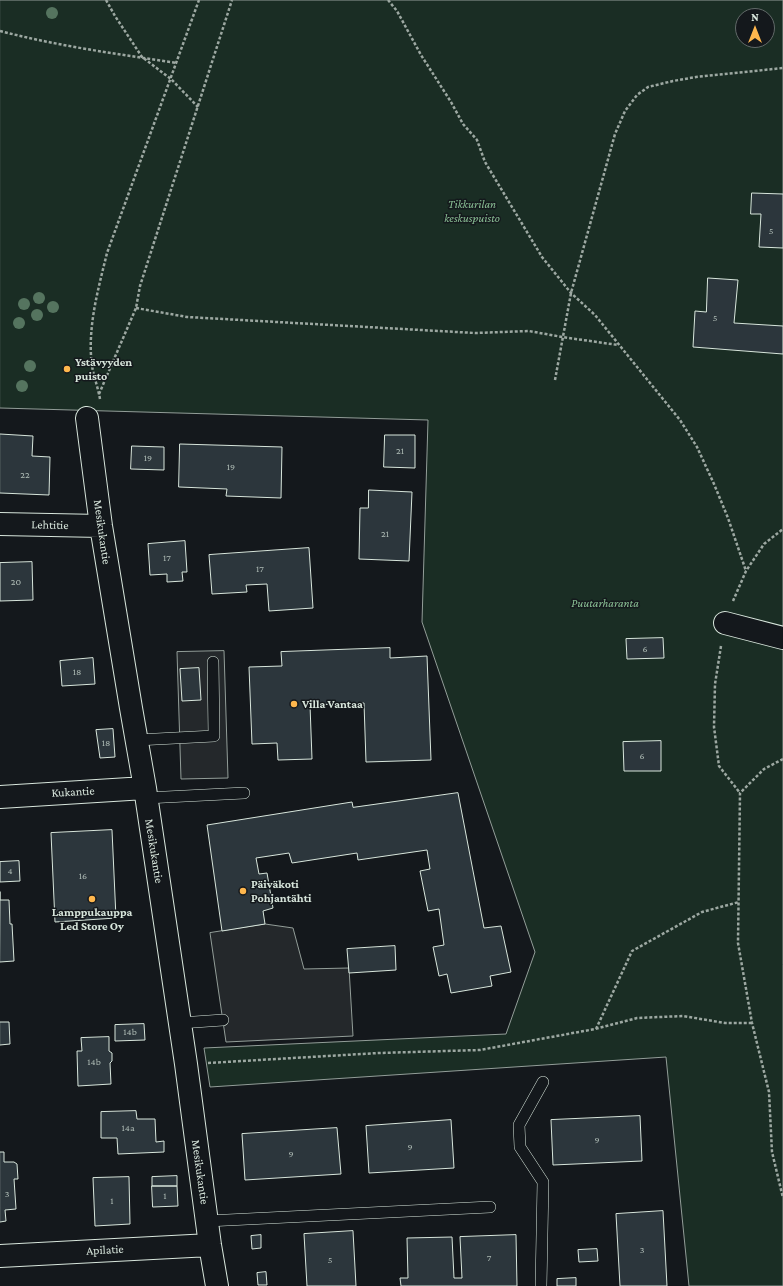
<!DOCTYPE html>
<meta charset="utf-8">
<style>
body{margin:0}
#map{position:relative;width:783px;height:1286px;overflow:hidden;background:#14181c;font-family:"Crimson Pro",serif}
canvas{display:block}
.north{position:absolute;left:735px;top:8px;width:40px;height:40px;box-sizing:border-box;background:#14181c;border:1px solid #626a69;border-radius:50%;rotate:0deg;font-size:11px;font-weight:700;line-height:16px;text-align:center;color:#d8e6dc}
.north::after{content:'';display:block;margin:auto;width:14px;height:18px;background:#ffb74d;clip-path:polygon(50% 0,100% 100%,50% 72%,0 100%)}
</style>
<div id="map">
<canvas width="783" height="1286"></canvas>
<div class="north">N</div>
</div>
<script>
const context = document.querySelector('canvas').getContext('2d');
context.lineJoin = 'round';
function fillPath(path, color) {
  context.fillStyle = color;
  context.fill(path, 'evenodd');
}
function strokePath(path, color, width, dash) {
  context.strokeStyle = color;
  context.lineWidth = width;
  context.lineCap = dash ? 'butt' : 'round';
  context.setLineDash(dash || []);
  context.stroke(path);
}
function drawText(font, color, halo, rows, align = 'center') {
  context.font = font + ' "Crimson Pro",serif';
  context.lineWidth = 3;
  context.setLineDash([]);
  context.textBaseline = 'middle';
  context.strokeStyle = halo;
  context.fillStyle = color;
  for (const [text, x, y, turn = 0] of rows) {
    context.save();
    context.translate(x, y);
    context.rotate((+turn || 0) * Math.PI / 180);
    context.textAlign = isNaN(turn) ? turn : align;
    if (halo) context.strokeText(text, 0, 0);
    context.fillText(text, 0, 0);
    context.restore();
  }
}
const green = new Path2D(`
 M 0,0 L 783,0 L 783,1286 L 689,1286 L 666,1057 L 210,1087 L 204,1048 L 506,1034 L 535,952 L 422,622 L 428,420 L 0,408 ZM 743,16 L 767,16 L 767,40 L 743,40 Z`);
fillPath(green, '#1a2d24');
strokePath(green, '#939e99', 1);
const parking = new Path2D(`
 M 224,651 L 228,778 L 181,779 L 177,652 Z
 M 265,924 L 293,928 L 304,969 L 349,968 L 353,1036 L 226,1042 L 210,933 Z`);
fillPath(parking, '#24282b');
strokePath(parking, '#939e99', 1);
const building = new Path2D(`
 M 752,193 L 783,194 L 783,248 L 759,247 L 761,214 L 751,214 Z
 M 708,278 L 738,280 L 734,323 L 783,326 L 783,354 L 693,347 L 695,311 L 706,312 Z
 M 0,434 L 33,436 L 32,456 L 50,457 L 49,495 L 0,493 Z
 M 385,435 L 415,435 L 415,468 L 384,467 Z
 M 180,444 L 282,447 L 281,498 L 226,496 L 227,489 L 179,487 Z
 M 132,446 L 164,447 L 164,470 L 131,469 Z
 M 369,490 L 412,492 L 409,561 L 359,559 L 360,508 L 368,508 Z
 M 185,541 L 187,572 L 182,572 L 183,581 L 167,582 L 167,574 L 150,575 L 148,544 Z
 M 309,548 L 313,608 L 269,611 L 267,584 L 246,585 L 247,592 L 212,594 L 209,555 Z
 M 32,562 L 33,600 L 0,601 L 0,563 Z
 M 663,638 L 664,658 L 627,659 L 626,639 Z
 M 390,648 L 390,658 L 427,656 L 431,760 L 366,762 L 364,703 L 310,705 L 312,759 L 278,760 L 277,743 L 252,744 L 249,667 L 282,666 L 281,652 Z
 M 93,658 L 95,684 L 62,686 L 60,661 Z
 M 199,668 L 201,700 L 182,701 L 180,669 Z
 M 113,729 L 115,757 L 100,758 L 96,730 Z
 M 661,741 L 661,771 L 624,771 L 623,742 Z
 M 458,793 L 484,928 L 501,926 L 511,972 L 490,976 L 492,986 L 451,993 L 447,974 L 439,976 L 433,947 L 444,945 L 439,909 L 428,911 L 420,871 L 430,869 L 427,850 L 358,860 L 357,853 L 292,863 L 289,853 L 256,858 L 259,874 L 267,873 L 273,908 L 263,911 L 265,924 L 222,931 L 207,825 L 352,802 L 353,807 Z
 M 112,830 L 116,918 L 55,922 L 51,833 Z
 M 19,861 L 20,881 L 0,882 L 0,862 Z
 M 0,892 L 0,900 L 9,900 L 10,924 L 12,924 L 14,961 L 0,962 Z
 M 395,946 L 396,970 L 349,973 L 347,949 Z
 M 0,1022 L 9,1022 L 10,1044 L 0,1045 Z
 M 144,1024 L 145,1040 L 115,1041 L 115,1025 Z
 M 109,1037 L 109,1051 L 112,1053 L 112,1061 L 110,1063 L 111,1084 L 78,1086 L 77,1051 L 82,1051 L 81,1038 Z
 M 136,1111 L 137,1119 L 155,1119 L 156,1142 L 164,1141 L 164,1152 L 118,1154 L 117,1138 L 101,1138 L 101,1112 Z
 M 640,1116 L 642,1161 L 553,1165 L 551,1120 Z
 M 451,1120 L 454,1168 L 369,1173 L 366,1126 Z
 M 337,1128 L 341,1174 L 245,1180 L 242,1134 Z
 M 0,1152 L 4,1152 L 4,1162 L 14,1162 L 17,1164 L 18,1179 L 14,1179 L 16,1209 L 5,1210 L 6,1221 L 0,1222 Z
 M 177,1176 L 177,1186 L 152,1186 L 152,1177 Z
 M 129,1177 L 130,1224 L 95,1226 L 93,1178 Z
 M 152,1186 L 177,1186 L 178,1206 L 153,1207 Z
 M 663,1211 L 667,1286 L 620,1286 L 616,1214 Z
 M 353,1231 L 356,1286 L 307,1286 L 304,1234 Z
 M 261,1235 L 261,1248 L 252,1249 L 251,1236 Z
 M 516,1235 L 517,1286 L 401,1286 L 400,1278 L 408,1278 L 407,1238 L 452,1237 L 454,1278 L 462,1278 L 460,1237 Z
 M 597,1249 L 598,1261 L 579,1262 L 578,1250 Z
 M 266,1272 L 267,1285 L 258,1285 L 257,1273 Z
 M 576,1278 L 576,1286 L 557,1286 L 557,1279 Z`);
fillPath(building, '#2c363c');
strokePath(building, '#d8e6dc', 1);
const lane = new Path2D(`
 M 137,740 L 214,736 L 213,662
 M 146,798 L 244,793
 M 180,1023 L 223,1020
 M 207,1221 L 490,1207
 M 541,1286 L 543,1182 L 520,1147 L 519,1125 L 543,1082`);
const street = new Path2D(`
 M 87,418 L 101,526 L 131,708 L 145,788 L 186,1064 L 210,1245 L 217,1286
 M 0,524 L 101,526
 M 725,623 L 783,638
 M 0,797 L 145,788
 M 0,1256 L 210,1245`);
strokePath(lane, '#d8e6dc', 12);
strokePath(street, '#d8e6dc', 24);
strokePath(new Path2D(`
 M 106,0 L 115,16 L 142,57 L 171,79 L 198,107
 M 388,0 L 397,11 L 421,55 L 451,102 L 463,124 L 477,140 L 485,162 L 542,257 L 571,293 L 595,315 L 680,420 L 697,447 L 714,484 L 728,518 L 746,571
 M 0,31 C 58,46 117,54 177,63
 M 136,308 L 187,317 L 475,333 L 529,331 L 562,337 L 618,345
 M 555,380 L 571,293 L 615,134 L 625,111 L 637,95 L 648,87 L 673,81 L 696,77 L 783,68
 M 99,394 L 136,308 L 140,286 L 232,0
 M 100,399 C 98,388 94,377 92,366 C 87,328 98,290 107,253 L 199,0
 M 733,601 L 746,571 L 764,544 L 783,529
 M 721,646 L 715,684 L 714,727 L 719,766 L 740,793
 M 783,759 L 764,769 L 740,793 L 738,943 L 752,1023 L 769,1092 L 772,1152 L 783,1198
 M 596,1029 L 632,951 L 702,912 L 739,902
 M 208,1063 L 379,1053 L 480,1050 L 595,1029 L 637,1018 L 683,1016 L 725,1023 L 752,1023`), '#9da8a2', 2.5, [3, 2]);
strokePath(lane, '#14181c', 11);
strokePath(street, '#14181c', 22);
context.fillStyle = '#55745f';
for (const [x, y] of [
 [52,13],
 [39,298],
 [24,304],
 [53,307],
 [37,315],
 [19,323],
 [30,366],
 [22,386]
]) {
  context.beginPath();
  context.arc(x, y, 6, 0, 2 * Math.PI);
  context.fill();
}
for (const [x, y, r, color] of [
 [67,369,4,"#ffb74d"],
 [294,704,4,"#ffb74d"],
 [243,891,4,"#ffb74d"],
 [92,899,4,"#ffb74d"]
]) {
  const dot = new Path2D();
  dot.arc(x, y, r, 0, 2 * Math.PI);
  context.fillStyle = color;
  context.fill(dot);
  strokePath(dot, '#14181c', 1.5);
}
drawText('10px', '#adbab4', null, [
 ["5",771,231],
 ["5",715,318],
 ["21",400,451],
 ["19",148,458],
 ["19",231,467],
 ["22",25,475],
 ["21",385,534],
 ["17",167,558],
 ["17",260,569],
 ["20",16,582],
 ["6",645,649],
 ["18",77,672],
 ["18",106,743],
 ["6",642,756],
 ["4",10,871],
 ["16",83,876],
 ["14b",130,1032],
 ["14b",94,1062],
 ["14a",128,1128],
 ["9",597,1140],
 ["9",410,1147],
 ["9",291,1154],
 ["3",7,1194],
 ["1",165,1196],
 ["1",112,1201],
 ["3",642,1250],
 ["7",489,1258],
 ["5",330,1260]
]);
drawText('italic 12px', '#8ac095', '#14181c', [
 ["Tikkurilan",472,204],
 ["keskuspuisto",472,218],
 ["Puutarharanta",605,603]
]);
drawText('bold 12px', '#d8e6dc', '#14181c', [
 ["Ystävyyden",75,362],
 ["puisto",75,376],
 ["Villa Vantaa",302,704],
 ["Päiväkoti",251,884],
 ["Pohjantähti",251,898],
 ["Lamppukauppa",92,912,"center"],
 ["Led Store Oy",92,926,"center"]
], 'left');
drawText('12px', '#d8e6dc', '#14181c', [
 ["Lehtitie",50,525,1],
 ["Mesikukantie",102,532,82],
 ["Kukantie",73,792,-3],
 ["Mesikukantie",154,851,81],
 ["Mesikukantie",200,1172,82],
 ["Apilatie",105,1250,-3]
]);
</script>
